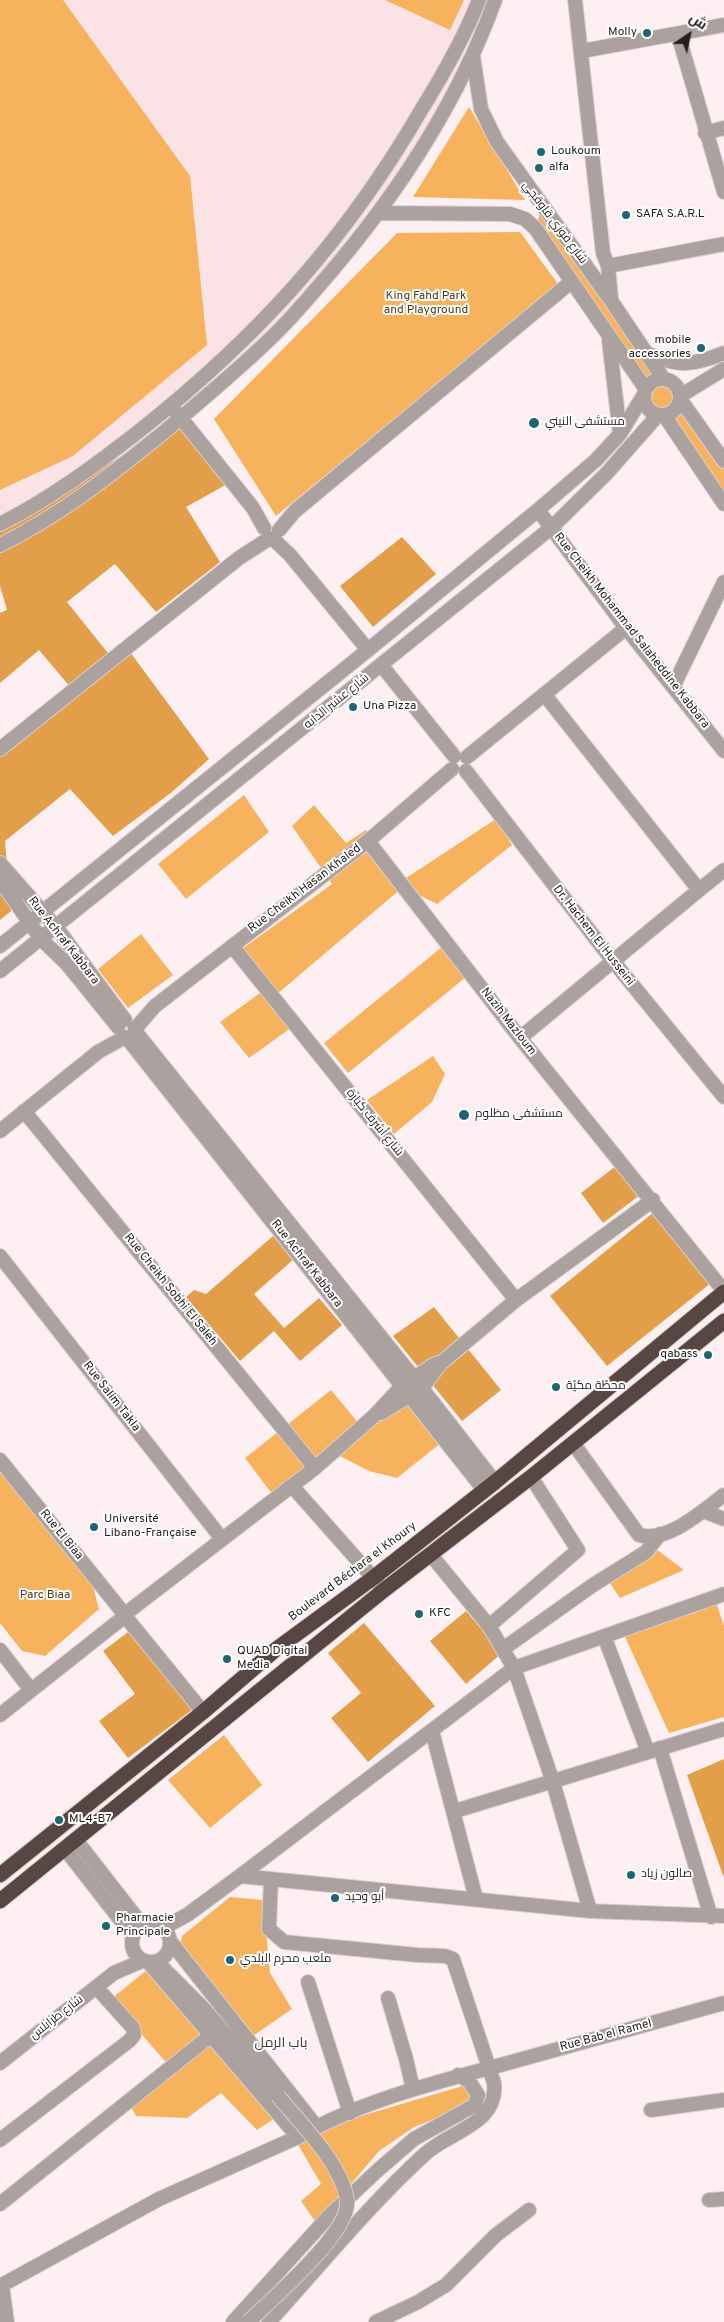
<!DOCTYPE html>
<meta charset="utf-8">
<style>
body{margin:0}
#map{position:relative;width:724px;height:2322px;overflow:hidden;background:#fef0f2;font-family:Overpass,Cairo,sans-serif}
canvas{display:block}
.north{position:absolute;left:664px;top:10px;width:50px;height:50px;-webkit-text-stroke:4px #fff;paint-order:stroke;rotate:34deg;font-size:14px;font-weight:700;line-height:20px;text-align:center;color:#241c1d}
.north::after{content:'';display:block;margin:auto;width:18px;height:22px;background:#241c1d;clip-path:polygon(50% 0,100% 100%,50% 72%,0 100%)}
</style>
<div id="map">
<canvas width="724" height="2322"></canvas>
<div class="north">ش</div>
</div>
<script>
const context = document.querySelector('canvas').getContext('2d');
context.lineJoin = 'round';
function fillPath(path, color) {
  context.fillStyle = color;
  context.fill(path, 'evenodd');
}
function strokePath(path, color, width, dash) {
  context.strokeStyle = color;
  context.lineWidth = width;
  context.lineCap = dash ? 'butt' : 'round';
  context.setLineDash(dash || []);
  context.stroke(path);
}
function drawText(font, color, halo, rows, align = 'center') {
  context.font = font + ' Overpass,Cairo,sans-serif';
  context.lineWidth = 4;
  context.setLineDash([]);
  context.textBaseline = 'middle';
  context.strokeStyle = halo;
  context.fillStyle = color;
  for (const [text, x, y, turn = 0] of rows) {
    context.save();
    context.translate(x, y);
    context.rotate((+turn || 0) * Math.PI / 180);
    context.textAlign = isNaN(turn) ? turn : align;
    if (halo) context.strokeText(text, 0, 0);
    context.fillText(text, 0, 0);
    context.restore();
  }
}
fillPath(new Path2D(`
 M 0,0 L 482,0 L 456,77 L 432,129 L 284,325 L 124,456 L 64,493 L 0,525 Z`), '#fbe2e5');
fillPath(new Path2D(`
 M 0,0 L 63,0 L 190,176 L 207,345 L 73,456 L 0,490 Z
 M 385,0 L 464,0 L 450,30 Z
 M 469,107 L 525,200 L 413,197 Z
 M 544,197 L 724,453 L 724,507 L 575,289 L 533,240 Z
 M 520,232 L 558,284 L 276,516 L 214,419 L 397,233 Z
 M 244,795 L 269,832 L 186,899 L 158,864 Z
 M 314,805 L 346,843 L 366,830 L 403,880 L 496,819 L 512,845 L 437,904 L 403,887 L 276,995 L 295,1025 L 249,1058 L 220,1022 L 267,988 L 242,949 L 332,884 L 292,826 Z
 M 141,934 L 173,975 L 128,1008 L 98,969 Z
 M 447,943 L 471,973 L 348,1073 L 324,1043 Z
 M 433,1056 L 445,1074 L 432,1102 L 394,1134 L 367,1100 Z
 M 411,1388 L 451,1435 L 397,1478 L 369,1471 L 334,1453 L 272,1494 L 245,1458 L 331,1390 L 361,1426 Z
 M 0,1467 L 92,1583 L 99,1609 L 45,1656 L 22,1651 L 0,1623 Z
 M 656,1549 L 684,1570 L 620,1598 L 608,1580 Z
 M 714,1596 L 724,1626 L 724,1717 L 669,1733 L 621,1628 Z
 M 224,1735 L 262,1785 L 210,1828 L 168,1780 Z
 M 230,1897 L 263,1900 L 270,1973 L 292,2009 L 250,2038 L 180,1948 L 182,1936 Z
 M 148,1969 L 275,2118 L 257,2130 L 221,2093 L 187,2118 L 136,2116 L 128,2101 L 170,2067 L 111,1999 Z
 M 466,2085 L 474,2098 L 450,2113 L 414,2127 L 379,2151 L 317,2224 L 301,2201 L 321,2184 L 293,2136 Z`), '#f7b25e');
fillPath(new Path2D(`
 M 180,416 L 229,483 L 186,507 L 220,562 L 156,612 L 115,564 L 67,602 L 116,663 L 130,652 L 209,759 L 172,792 L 113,836 L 70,789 L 5,841 L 11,911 L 0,920 L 0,749 L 71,688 L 39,650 L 0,683 L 0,613 L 7,610 L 0,586 L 0,525 C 66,492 120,459 180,416 Z
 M 402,537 L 436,574 L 373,627 L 340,586 Z
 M 617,1165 L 640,1195 L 603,1223 L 581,1193 Z
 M 654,1212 L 711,1283 L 607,1366 L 550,1296 Z
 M 273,1236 L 294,1259 L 254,1294 L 284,1328 L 319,1298 L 342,1325 L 300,1361 L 274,1331 L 240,1361 L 186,1297 L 194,1290 L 206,1294 Z
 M 434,1307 L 501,1390 L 462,1421 L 393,1336 Z
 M 466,1611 L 502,1653 L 466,1684 L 430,1641 Z
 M 364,1623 L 435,1706 L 368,1762 L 331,1718 L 361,1693 L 328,1653 Z
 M 136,1626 L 197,1706 L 128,1758 L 99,1721 L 135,1694 L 103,1651 Z
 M 724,1759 L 724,1878 L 687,1775 Z`), '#e29e49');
const minor = new Path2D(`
 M 575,0 L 603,253 L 608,266 L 611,299
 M 678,34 L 724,192
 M 582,51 L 724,25
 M 473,56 L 481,109 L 497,142 L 612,302 L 663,378
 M 705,133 L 724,128
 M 379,213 L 510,214 L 525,219 L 535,228 L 645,388
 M 608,266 L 724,244
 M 609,340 L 620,434
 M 646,353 C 678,367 692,366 724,353
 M644 397a18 18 0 1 1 36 0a18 18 0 1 1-36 0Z
 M 680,396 L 724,369
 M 680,399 L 724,461
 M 176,412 L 253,508 L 264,528
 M 664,415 L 724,504
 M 538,510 L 626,628 L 724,751
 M 0,524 C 50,499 94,466 138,432 C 258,337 346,240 423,107 C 444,73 464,38 479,0
 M 279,530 L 295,511 L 571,282
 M 272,538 L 290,555 L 368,650
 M 0,545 C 61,515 112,474 164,432 C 201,401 238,370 272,337 C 293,317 311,295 330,273 C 399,192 459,100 495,0
 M 382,666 L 454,756
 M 673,687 L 724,582
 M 0,749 L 239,558 L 270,538
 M 467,757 L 626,628
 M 466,771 L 613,961 L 724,1097
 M 368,841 L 520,1038 L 724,1291
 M 0,863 L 56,927 L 125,1020
 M 0,880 L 41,939 L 67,964 L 118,1027
 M 699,890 L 724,870
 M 0,946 L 368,650 L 538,510 L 596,460 L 620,434 L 643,396
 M 232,946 L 516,1300
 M 0,971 L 551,528 L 606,474 L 658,415
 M 135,1029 L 155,1006 L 368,841 L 452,769
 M 135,1031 L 413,1377 L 495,1482
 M 127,1038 L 484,1490
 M 520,1038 L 699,890 L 544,694
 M 24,1111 L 315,1468
 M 0,1131 L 98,1052 L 125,1037
 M 0,1256 L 222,1539
 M 381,1413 L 422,1388 L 441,1363 L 516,1300 L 653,1200
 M 573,1443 L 639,1535 C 668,1543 702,1511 724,1495
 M 0,1460 L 121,1610
 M 292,1486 L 384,1590
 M 703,1511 L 724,1519
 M 431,1555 L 489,1626 L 514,1668 L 553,1782 L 590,1911
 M 129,1611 L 315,1468 L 374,1416 L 402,1386 L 435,1364 L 441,1363
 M 129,1621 L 203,1712
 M 489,1626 L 578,1550 L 531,1477
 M 604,1636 L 648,1752
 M 503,1649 L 593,1585 L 646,1552 L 660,1534
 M 0,1650 L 31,1690
 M 0,1715 L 120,1620
 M 432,1731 L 476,1899
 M 660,1748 L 711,1917
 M 455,1811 L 724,1729
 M 76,1840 L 143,1926
 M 65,1849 L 133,1936
 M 240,1876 L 590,1911 L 724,1916
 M132 1943a19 19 0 1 1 38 0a19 19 0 1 1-38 0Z
 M 163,1928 L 187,1915 L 240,1876 L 514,1668 L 724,1594
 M 170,1941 L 316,2126
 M 148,1962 L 298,2137
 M 158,1963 L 205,2010 L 278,2096
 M 308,1982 L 350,2113
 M 388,1998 L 406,2059 L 413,2089
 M 0,2063 L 114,1973 L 142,1961
 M 651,2110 L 724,2100
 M 0,2140 L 129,2041 L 134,2035 L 133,2028 L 96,1987
 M 709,2200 L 724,2199
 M 0,2204 L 210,2036
 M 2,2285 L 7,2322
 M 0,2286 L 159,2199 L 298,2137 C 359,2102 430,2084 497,2066 C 573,2045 648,2024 724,2003
 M 233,2322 L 329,2216 L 378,2170 L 414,2139 L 475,2105 L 478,2095 L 469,2081 L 458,2075
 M 269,2322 C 320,2266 368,2206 425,2154 C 450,2131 499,2124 494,2083 L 453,1959 L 445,1956 L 417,1955 L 284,1942 L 269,1929 L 271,1879
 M 376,2322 L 418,2302 L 446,2285 L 496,2235 L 529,2210`);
const highway = new Path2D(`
 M 0,1875 L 203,1712 L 275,1650 L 373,1578 L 495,1482 L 724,1292
 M 0,1901 L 384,1590 L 531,1477 L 724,1321`);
strokePath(minor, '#dbced0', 16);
strokePath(highway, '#dbced0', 17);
strokePath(minor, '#aba19e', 14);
strokePath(highway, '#574641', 15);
const minorBridge = new Path2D(`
 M 248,2322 C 271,2300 352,2231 347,2200 C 341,2163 301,2124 278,2096`);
strokePath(minorBridge, '#dbced0', 16, []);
strokePath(minorBridge, '#aba19e', 14);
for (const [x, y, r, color] of [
 [647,33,5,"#206576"],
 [541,152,5,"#206576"],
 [539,168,5,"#206576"],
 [626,215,5,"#206576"],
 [701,348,5,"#206576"],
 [534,423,6,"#206576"],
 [353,707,5,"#206576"],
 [464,1115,6,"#206576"],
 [708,1355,5,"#206576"],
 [556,1387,5,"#206576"],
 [94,1527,5,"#206576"],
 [419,1614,5,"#206576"],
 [227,1659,5,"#206576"],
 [59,1820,5,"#206576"],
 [631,1875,5,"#206576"],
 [335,1898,5,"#206576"],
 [106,1926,5,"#206576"],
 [230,1960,5,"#206576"]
]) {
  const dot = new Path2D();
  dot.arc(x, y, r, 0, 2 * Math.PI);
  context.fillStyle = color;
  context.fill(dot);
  strokePath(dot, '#fff', 2);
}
drawText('12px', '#241c1d', '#fff', [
 ["Molly",637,33,"right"],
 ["Loukoum",551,152],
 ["alfa",549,168],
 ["SAFA S.A.R.L",636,215],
 ["mobile",691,341,"right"],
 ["accessories",691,355,"right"],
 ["مستشفى النيني",545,423],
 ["Una Pizza",363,707],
 ["مستشفى مظلوم",475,1115],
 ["qabass",698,1355,"right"],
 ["محطّة مكيّة",566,1387],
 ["Université",104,1520],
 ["Libano-Française",104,1534],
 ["KFC",429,1614],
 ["QUAD Digital",237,1652],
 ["Media",237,1666],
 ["ML4-B7",69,1820],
 ["صالون زياد",641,1875],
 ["أبو وحيد",345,1898],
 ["Pharmacie",116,1919],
 ["Principale",116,1933],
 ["ملعب محرم البلدي",240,1960]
], 'left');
drawText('12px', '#241c1d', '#fff', [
 ["شارع فوزي قاوقجي",554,223,53],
 ["Rue Cheikh Mohammad Salaheddine Kabbara",631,631,52],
 ["شارع عشير الدايه",337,702,-39],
 ["Rue Cheikh Hasan Khaled",305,889,-37],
 ["Dr. Hachem El Husseini",593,936,52],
 ["Rue Achraf Kabbara",63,941,52],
 ["Nazih Mazloum",508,1022,52],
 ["شارع أشرف كبارة",374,1123,51],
 ["Rue Achraf Kabbara",306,1264,52],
 ["Rue Cheikh Sobhi El Saleh",170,1290,51],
 ["Rue Salim Takla",111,1397,52],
 ["Rue El Biaa",61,1535,51],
 ["Boulevard Béchara el Khoury",353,1572,-37],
 ["شارع طرابلس",57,2018,-38],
 ["Rue Bab el Ramel",606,2036,-15]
]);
drawText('12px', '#543815', '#fff', [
 ["King Fahd Park",426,297],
 ["and Playground",426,311],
 ["Parc Biaa",45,1596]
]);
drawText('14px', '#473537', '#fff', [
 ["باب الرمل",281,2044]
]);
</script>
